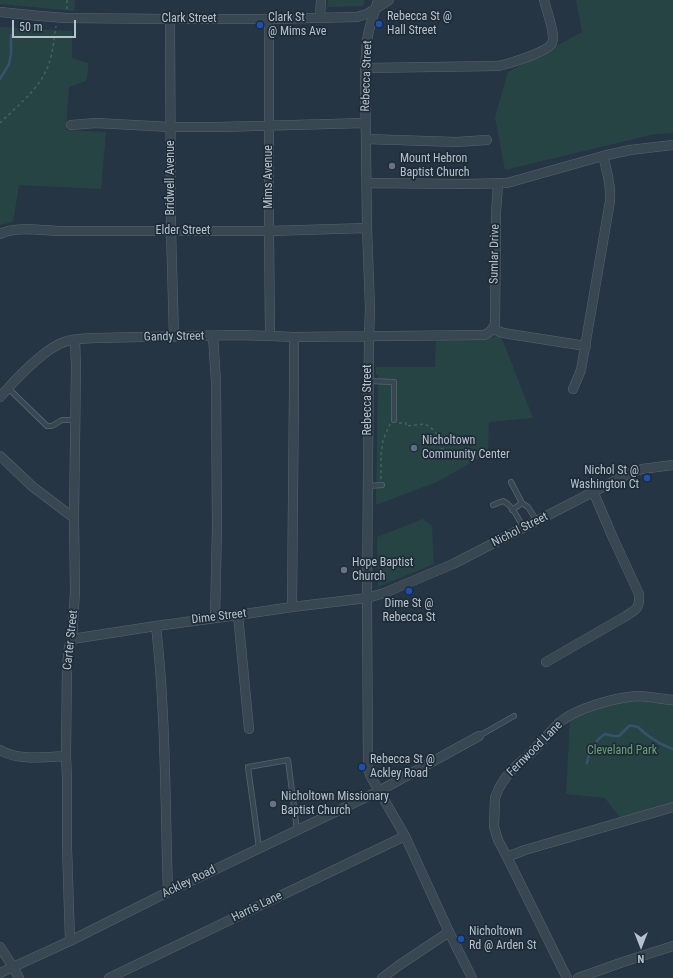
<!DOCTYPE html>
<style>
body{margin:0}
#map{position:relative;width:673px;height:978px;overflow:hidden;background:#253544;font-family:"Roboto Condensed",sans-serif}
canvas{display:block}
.north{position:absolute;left:621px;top:926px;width:40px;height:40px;-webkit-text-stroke:3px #1e2c38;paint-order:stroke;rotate:180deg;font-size:11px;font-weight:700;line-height:16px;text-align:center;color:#b6c1cd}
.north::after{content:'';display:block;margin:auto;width:14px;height:18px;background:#b6c1cd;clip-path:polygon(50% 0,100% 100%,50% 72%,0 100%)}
.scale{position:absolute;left:12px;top:20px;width:64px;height:18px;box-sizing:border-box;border:2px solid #b6c1cd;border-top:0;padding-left:5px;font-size:12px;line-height:14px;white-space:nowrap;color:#b6c1cd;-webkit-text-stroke:3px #1e2c38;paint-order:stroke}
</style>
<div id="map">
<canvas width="673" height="978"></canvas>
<div class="north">N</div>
<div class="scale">50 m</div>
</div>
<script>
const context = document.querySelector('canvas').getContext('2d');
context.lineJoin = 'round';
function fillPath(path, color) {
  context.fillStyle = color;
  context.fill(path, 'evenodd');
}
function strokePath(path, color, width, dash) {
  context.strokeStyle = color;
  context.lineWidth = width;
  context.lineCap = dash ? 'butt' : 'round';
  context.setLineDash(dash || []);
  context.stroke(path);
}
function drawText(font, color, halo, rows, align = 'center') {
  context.font = font + ' "Roboto Condensed",sans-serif';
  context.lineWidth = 3.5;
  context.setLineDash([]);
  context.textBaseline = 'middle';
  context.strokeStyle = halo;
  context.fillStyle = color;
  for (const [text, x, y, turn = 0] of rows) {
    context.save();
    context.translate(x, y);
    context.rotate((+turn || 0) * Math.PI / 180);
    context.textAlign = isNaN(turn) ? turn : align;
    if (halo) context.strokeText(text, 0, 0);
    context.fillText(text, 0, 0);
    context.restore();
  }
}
fillPath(new Path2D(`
 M 0,0 L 75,0 L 74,11 L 0,4 Z
 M 328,0 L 365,0 L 363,6 L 327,7 Z
 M 576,0 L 673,0 L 673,133 L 655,134 L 505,170 L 495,117 L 508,72 L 582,32 Z
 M 0,27 L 72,31 L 72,58 L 88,63 L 88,71 L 86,81 L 69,87 L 66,130 L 106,132 L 101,189 L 19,185 L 13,222 L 0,225 Z
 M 498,335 L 503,341 L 533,418 L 489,422 L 488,453 L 437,482 L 376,505 L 378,375 L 376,375 L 376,367 L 435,367 L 436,339 L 489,339 L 494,337 Z
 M 423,519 L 432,526 L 434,564 L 378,587 L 377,537 Z
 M 633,698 L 673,703 L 673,802 L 620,818 L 605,798 L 566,794 L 570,719 L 600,706 Z`), '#274444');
strokePath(new Path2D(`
 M 0,79 L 9,64 L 11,54 L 11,35
 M 587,763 C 589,752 595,740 605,734 L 614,736 L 619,736 L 629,726 L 634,726 L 638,727 L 647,735 L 661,744 L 673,749`), '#37536c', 2.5);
const lane = new Path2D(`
 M 368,381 L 394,382 L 394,420
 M 8,388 L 47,426 L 52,426 L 62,420 L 75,420
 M 511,482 L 522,503 L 528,507 L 537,521
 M 368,486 L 382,485
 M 493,505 L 503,501 C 512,505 519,519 523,528
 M 512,510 L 522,503
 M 479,736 L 514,716
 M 259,848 L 248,767 L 288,760 L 297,830`);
const street = new Path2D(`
 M 378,0 L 369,30 L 367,41 L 365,68 L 367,228 L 370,308 L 369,337 L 367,598 L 368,769 L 371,777 L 405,836 L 449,932 L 472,978
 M 0,12 L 40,16 L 66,18 L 170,19 L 269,19 L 357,17 L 367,14 L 389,0
 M 320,18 L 321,0
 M 170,19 L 171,230 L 174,337
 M 269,19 L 269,231 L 270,336
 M 365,68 L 498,66 C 508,64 548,52 552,43 C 556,35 546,9 544,0
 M 71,125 L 96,123 L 171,127 L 219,127 L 365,123
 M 366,139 L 456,142 L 487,140
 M 367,183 L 466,184 L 507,183 L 603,156 L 630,150 L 673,145
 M 0,234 C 15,226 41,230 58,231 L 269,231 L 367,228
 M 493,329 L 503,333 L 586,346
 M 213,336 L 216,382 L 217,527 L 215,618
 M 573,389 L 581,370 L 610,201 C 611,186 607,171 603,156
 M 0,397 C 15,380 44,349 64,342 C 74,338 85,339 95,338 L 238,335 L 270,336 L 294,337 L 484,335 C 490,333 492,330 495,324 L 496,213 L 498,184
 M 0,456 L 33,487 L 74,518
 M 292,607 L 294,386 L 294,337
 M 238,615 L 249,729
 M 156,626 C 166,713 165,804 168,892
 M 72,639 L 156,626 L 238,615 L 292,607 L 367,598 L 384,593 L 453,564 L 630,473 L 642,469 L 673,465
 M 546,662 L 626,616 C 637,609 640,608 639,594 L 613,538 L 593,491
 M 0,750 C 17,761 46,757 66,756
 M 507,857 L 525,850 L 673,807
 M 70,941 L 67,847 L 67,778 L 66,756 L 67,666 L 69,647 L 72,639 L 75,592 L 74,518 L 76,366 L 75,340
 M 0,947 L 13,967 L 19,978
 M 0,973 L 70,941 L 168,892 L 379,791 L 479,736
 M 109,978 L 405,836
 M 382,978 L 398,966 L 449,932
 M 567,978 L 507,857 L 498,840 L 494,827 L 495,798 L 499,788 L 506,777 L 516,766 L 531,753 L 560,722 C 577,708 614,698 636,696 C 648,696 661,699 673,700
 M 578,978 L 623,962 L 673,946`);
strokePath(lane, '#576470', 6);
strokePath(street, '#576470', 10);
strokePath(new Path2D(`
 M 67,0 L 67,10
 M 0,123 C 17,106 42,87 49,63 C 53,53 54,37 56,26
 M 399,423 L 406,423 L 406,426 L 425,424 C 438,432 437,433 440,447 L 441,449 L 445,448
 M 430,444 L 439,443
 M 381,479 L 381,455 L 383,440 L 390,424`), '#456060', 1.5, [3, 3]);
strokePath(lane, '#394753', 4.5);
strokePath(street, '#394753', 9);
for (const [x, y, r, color] of [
 [379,24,4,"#1a4fb4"],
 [260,25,4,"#1a4fb4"],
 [392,166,4,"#6b7280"],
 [414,448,4,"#5c6f8a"],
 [647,478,4,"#1a4fb4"],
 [344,570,4,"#6b7280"],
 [409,591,4,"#1a4fb4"],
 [362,767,4,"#1a4fb4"],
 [273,804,4,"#6b7280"],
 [461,939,4,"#1a4fb4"]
]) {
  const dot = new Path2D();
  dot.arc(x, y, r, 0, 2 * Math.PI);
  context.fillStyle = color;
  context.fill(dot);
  strokePath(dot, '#1e2c38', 1.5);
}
drawText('12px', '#b6c1cd', '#1e2c38', [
 ["Rebecca St @",387,17],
 ["Hall Street",387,31],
 ["Clark St",268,18],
 ["@ Mims Ave",268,32],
 ["Mount Hebron",400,159],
 ["Baptist Church",400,173],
 ["Nicholtown",422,441],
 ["Community Center",422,455],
 ["Nichol St @",639,471,"right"],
 ["Washington Ct",639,485,"right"],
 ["Hope Baptist",352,563],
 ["Church",352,577],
 ["Dime St @",409,604,"center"],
 ["Rebecca St",409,618,"center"],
 ["Rebecca St @",370,760],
 ["Ackley Road",370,774],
 ["Nicholtown Missionary",281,797],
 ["Baptist Church",281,811],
 ["Nicholtown",469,932],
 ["Rd @ Arden St",469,946]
], 'left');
drawText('12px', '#b6c1cd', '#1e2c38', [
 ["Clark Street",189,19],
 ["Rebecca Street",367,76,-88],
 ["Mims Avenue",269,177,-90],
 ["Bridwell Avenue",171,178,-90],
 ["Elder Street",183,231],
 ["Sumlar Drive",495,254,-89],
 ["Gandy Street",174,337,-1],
 ["Rebecca Street",368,400,-90],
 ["Nichol Street",520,530,-27],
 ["Dime Street",219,617,-7],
 ["Carter Street",71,640,-84],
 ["Fernwood Lane",535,749,-45],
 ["Ackley Road",189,882,-26],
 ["Harris Lane",257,907,-26]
]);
drawText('12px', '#6c9f72', '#1e2c38', [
 ["Cleveland Park",622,751]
]);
</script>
